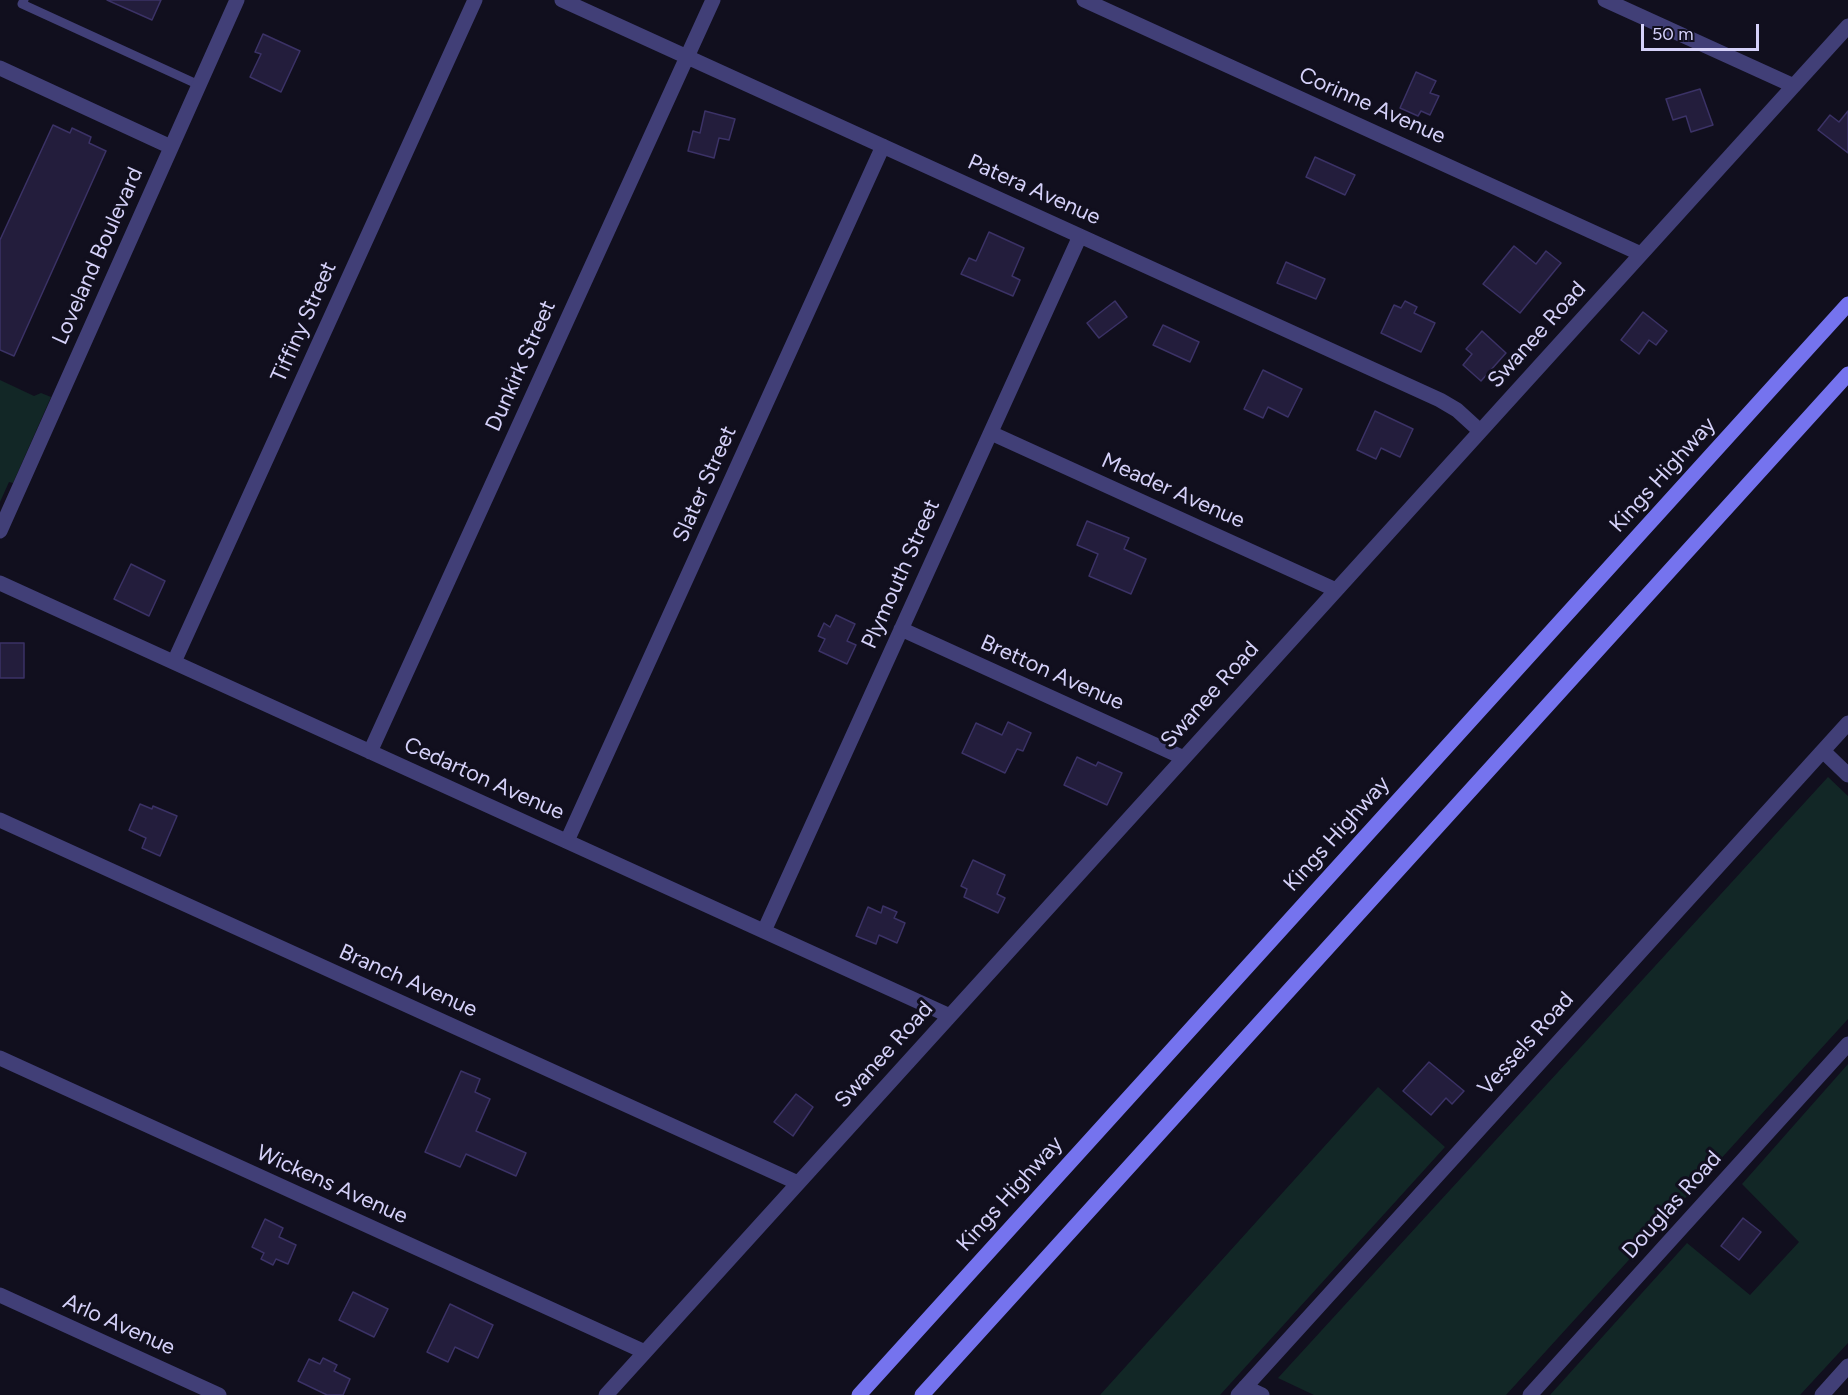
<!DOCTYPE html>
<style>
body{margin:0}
#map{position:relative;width:1848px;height:1395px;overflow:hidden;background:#110f1e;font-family:Figtree,sans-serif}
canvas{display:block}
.scale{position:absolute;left:1641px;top:24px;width:118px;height:27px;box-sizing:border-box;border:3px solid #d5d1f9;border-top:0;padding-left:8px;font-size:18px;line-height:21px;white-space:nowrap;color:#d5d1f9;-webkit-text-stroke:4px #110f1e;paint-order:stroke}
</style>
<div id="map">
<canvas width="1848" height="1395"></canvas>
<div class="scale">50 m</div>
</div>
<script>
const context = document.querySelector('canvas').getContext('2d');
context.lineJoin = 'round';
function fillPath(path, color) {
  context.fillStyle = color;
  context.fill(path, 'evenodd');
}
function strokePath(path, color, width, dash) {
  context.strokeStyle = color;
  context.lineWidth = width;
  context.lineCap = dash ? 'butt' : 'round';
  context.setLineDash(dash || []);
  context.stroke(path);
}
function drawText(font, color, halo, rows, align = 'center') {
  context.font = font + ' Figtree,sans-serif';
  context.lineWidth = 6;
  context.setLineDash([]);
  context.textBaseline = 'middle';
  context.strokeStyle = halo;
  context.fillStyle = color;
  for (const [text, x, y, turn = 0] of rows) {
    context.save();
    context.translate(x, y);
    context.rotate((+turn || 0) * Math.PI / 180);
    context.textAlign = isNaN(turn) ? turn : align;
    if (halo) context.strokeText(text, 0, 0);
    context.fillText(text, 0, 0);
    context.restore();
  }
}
fillPath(new Path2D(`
 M 0,380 L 34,396 L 41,393 L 51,397 L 13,483 L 9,482 L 0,502 Z
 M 1828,777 L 1848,796 L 1848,1019 L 1506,1395 L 1314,1395 L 1278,1378 Z
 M 1848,1064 L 1848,1343 L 1800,1395 L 1550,1395 L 1687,1243 L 1750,1295 L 1799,1242 L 1742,1184 Z
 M 1378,1087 L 1445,1147 L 1220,1395 L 1100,1395 Z`), '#122726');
const building = new Path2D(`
 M 107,0 L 161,0 L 152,20 Z
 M 263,34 L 300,51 L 281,92 L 250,77 L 261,54 L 255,52 Z
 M 1416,72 L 1436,81 L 1430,93 L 1439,96 L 1430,115 L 1421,111 L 1418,116 L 1400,108 Z
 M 1700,89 L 1713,125 L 1691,132 L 1686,116 L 1673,120 L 1666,99 Z
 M 705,111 L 735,119 L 729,140 L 719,138 L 714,158 L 688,151 L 693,131 L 700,133 Z
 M 1848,111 L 1848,153 L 1818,130 L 1830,115 L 1839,122 Z
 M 53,125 L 70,133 L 72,128 L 91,137 L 89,143 L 106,151 L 14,356 L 0,350 L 0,240 Z
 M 1315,157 L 1355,175 L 1345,195 L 1306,177 Z
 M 989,232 L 1024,248 L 1012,276 L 1020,280 L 1013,296 L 961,274 L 969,258 L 976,261 Z
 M 1514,246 L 1536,264 L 1546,251 L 1561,263 L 1520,313 L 1483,284 Z
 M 1286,262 L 1325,279 L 1316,299 L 1277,283 Z
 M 1115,301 L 1127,317 L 1099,338 L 1087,323 Z
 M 1405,301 L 1417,307 L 1414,313 L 1435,323 L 1421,352 L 1381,333 L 1394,305 L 1401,308 Z
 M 1643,312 L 1667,331 L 1656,345 L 1649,340 L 1639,354 L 1621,340 Z
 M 1163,325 L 1199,342 L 1190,362 L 1153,345 Z
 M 1482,331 L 1506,353 L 1481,381 L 1463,365 L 1472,354 L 1466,349 Z
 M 1263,370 L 1302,389 L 1288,417 L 1268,407 L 1263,418 L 1244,409 Z
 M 1375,411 L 1413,429 L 1400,457 L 1381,448 L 1376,459 L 1357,450 Z
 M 1087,521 L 1129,538 L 1124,549 L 1146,559 L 1131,594 L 1089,576 L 1098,554 L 1077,545 Z
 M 131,564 L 165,581 L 149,616 L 114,599 Z
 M 836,615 L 855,624 L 847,641 L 856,645 L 847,664 L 819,651 L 825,639 L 818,636 L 824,623 L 830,627 Z
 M 0,643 L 24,643 L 24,678 L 0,678 Z
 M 1008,722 L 1031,733 L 1023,751 L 1017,749 L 1005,773 L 962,753 L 976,723 L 1002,735 Z
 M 1077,757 L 1096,766 L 1098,762 L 1122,773 L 1107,805 L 1064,785 Z
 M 140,804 L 152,809 L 153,806 L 177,816 L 160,856 L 142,848 L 146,838 L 129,830 Z
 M 973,860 L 1005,875 L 997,894 L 1005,898 L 998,913 L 964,897 L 967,889 L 961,886 Z
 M 883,906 L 897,912 L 894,918 L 905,923 L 897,943 L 879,935 L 876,944 L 856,936 L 868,907 L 881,913 Z
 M 1429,1062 L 1464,1091 L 1452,1104 L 1446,1098 L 1431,1115 L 1403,1091 Z
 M 461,1071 L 480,1079 L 475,1092 L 490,1099 L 476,1131 L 526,1153 L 516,1176 L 466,1154 L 460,1167 L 425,1152 Z
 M 796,1094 L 813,1107 L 793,1136 L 774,1122 Z
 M 1743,1218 L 1761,1232 L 1739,1260 L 1721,1246 Z
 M 265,1219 L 283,1228 L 279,1237 L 296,1245 L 288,1264 L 276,1259 L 273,1265 L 261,1259 L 264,1253 L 252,1247 Z
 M 353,1292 L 388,1309 L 374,1337 L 339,1320 Z
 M 450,1304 L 493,1325 L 478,1358 L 455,1347 L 448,1362 L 427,1352 Z
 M 323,1358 L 337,1365 L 334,1371 L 350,1379 L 343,1395 L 327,1395 L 298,1381 L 309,1359 L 320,1364 Z`);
fillPath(building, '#231d3c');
strokePath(building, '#3b3266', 1.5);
strokePath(new Path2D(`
 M 24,0 L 22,4 L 199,85`), '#413f77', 9);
strokePath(new Path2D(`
 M 562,0 L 1440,400 L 1457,410 L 1480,431
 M 1084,0 L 1641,254
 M 1605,0 L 1794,86
 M 0,68 L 171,147
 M 991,433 L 1336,590
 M 0,531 L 237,0
 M 0,583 L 950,1016
 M 901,629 L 1184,758
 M 174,662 L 475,0
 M 1823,751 L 1848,775
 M 370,752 L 713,0
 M 0,820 L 798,1183
 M 567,841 L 883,146
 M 764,931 L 1080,236
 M 0,1058 L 645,1352
 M 0,1295 L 219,1395
 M 1245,1387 L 1262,1395
 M 606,1395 L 1848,26
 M 1238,1395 L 1848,723
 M 1530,1395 L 1848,1044
 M 1822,1395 L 1848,1366`), '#413f77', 15);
strokePath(new Path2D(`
 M 859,1395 L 1848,304
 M 922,1395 L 1848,374`), '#7573ee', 15);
drawText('22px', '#d5d1f9', '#110f1e', [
 ["Corinne Avenue",1372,106,24],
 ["Patera Avenue",1034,190,24],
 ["Loveland Boulevard",98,256,-66],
 ["Tiffiny Street",304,322,-66],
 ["Swanee Road",1537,335,-48],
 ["Dunkirk Street",521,366,-66],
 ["Kings Highway",1663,475,-48],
 ["Slater Street",705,484,-66],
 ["Meader Avenue",1173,491,24],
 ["Plymouth Street",901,574,-66],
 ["Bretton Avenue",1052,673,24],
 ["Swanee Road",1210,695,-48],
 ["Cedarton Avenue",484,779,24],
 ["Kings Highway",1337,834,-48],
 ["Branch Avenue",408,981,24],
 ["Vessels Road",1526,1044,-48],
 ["Swanee Road",884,1055,-48],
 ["Wickens Avenue",332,1185,24],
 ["Kings Highway",1010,1194,-48],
 ["Douglas Road",1672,1205,-48],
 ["Arlo Avenue",119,1325,24]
]);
</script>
